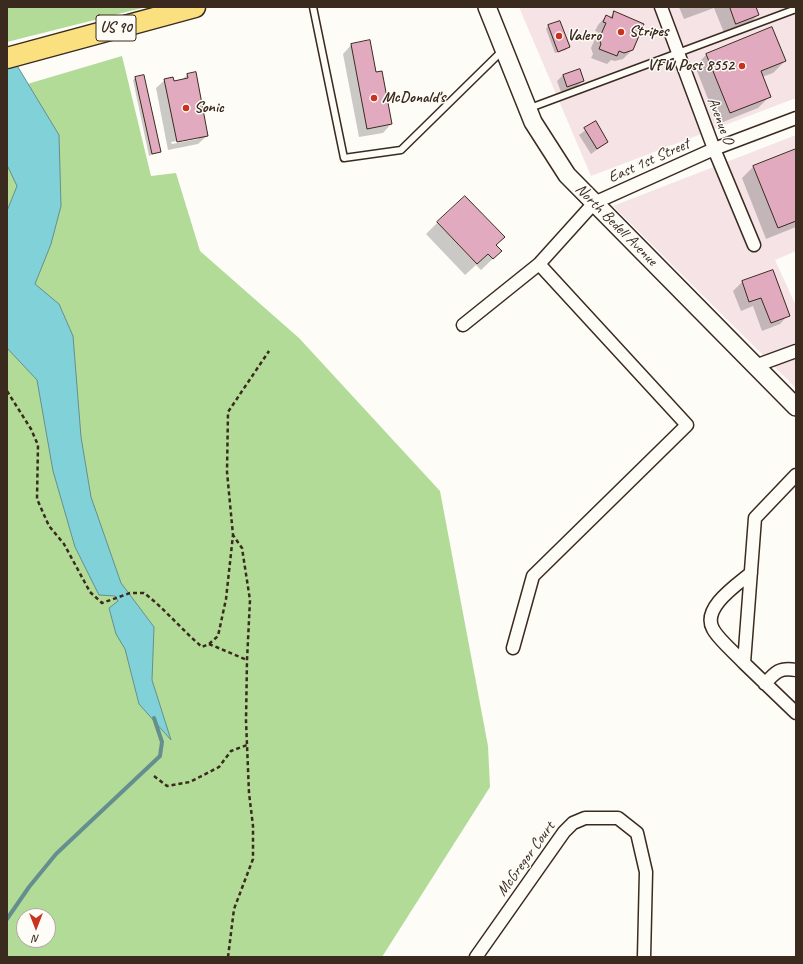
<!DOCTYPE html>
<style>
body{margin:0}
#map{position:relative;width:803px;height:964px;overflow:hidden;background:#fdfcf7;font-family:Caveat,sans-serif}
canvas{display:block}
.frame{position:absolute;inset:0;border:8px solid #3b2a1e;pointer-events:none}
.north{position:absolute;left:16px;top:908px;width:40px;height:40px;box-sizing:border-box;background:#fdfcf7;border:1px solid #afa8a0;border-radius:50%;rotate:180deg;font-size:11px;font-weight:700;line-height:16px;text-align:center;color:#3b2a1e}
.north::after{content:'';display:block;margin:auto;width:14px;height:18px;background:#c8321e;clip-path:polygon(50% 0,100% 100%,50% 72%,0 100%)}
</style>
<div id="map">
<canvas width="803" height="964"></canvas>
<div class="frame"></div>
<div class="north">N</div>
</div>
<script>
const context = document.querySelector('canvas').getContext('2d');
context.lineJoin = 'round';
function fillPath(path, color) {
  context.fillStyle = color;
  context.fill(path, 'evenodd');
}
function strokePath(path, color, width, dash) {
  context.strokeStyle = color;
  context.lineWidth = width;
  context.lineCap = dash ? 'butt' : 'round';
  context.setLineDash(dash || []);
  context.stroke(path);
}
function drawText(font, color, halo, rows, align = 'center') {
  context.font = font + ' Caveat,sans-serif';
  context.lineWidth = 3;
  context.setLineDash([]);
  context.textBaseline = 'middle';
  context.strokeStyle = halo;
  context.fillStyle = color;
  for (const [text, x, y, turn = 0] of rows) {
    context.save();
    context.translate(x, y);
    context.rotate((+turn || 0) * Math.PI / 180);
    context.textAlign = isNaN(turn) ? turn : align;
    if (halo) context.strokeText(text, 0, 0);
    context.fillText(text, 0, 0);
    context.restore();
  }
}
fillPath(new Path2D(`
 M 519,7 L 796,7 L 796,98 L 591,176 Z
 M 796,135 L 796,251 L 775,260 L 796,306 L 796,388 L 613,206 Z`), '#f5e3e6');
fillPath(new Path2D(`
 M 7,7 L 146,7 L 7,42 Z
 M 122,56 L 151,176 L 176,173 L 200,251 L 299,338 L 440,491 L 488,746 L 490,787 L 382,957 L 7,957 L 7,90 ZM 24,916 L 48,916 L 48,940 L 24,940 Z`), '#b2db98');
const water = new Path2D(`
 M 7,49 L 59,135 L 61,206 L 51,244 L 35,284 L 59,304 L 73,336 L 81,437 L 91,497 L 121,583 L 154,627 L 152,680 L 171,740 L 139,704 L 125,649 L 116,634 L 109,608 L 118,601 L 115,596 L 99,595 L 75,547 L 53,471 L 37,380 L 7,348 L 7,211 L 17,186 L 7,165 Z`);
fillPath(water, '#81d2d8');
strokePath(water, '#658f8e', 1);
fillPath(new Path2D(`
 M 679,7 L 755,7 L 758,15 L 746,27 L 725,35 L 714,8 L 684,19 Z
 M 614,13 L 632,50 L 623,59 L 615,61 L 611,60 L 607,64 L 591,58 L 593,54 L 591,48 L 598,32 L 595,31 L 598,25 L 606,16 L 609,18 Z
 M 548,26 L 568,47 L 566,50 L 555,53 L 546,29 Z
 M 772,29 L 785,61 L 773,73 L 762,77 L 770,96 L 758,108 L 718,124 L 695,66 L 706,55 Z
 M 351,45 L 375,73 L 391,124 L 383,133 L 359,137 L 343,54 Z
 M 579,70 L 583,81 L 577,86 L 561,92 L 557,81 L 563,75 Z
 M 187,75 L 207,136 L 198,144 L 168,150 L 156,88 L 165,80 L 173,82 L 182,80 ZM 198,137 L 198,139 L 172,144 L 171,142 Z
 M 135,78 L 160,151 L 149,156 L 133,80 Z
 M 595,123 L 607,142 L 591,154 L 579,135 Z
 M 796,150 L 796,227 L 766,239 L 742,178 L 754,166 Z
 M 438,222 L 495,245 L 501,251 L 481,270 L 476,265 L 465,275 L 426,234 Z
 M 772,271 L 788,315 L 780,324 L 762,331 L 753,306 L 741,311 L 733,291 L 742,282 Z`), '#0003');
strokePath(new Path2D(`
 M 7,919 L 29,887 L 56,854 L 160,756 L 162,742 L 154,718`), '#658f8e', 4);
const building = new Path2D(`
 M 730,7 L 756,7 L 759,15 L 736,24 Z
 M 614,11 L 644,24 L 633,50 L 624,53 L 619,51 L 617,56 L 599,49 L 601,44 L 599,39 L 606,23 L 603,22 L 606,15 L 612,18 Z
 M 560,21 L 570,47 L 558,52 L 548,25 Z
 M 772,27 L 786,61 L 761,71 L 771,97 L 730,113 L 706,54 Z
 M 370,40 L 376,72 L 382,71 L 392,124 L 367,129 L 351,44 Z
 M 580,69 L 584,81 L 567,87 L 563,75 Z
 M 196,72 L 208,136 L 177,142 L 164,79 L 173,77 L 174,81 L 188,78 L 187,74 Z
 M 144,75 L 161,152 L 152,154 L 135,77 Z
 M 596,121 L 608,142 L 597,149 L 584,128 Z
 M 796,149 L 796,221 L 778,228 L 753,166 Z
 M 465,196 L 505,237 L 496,245 L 502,251 L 493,259 L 488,254 L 477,264 L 437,222 Z
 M 773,270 L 790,316 L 771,323 L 761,298 L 749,302 L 742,281 Z`);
fillPath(building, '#e2aabe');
strokePath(building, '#3b2a1e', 1);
const service = new Path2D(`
 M 313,7 L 344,158 L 401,150 L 503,50
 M 530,108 L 796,9`);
const minor = new Path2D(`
 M 661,7 L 714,149 L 754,245
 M 463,325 L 539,264 L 594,203 L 714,149 L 796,118
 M 755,366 L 796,351
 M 796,475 L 755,518 L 744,663 L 796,713
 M 513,648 L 533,576 L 687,425 L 539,264
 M 744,663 C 736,654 718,639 713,629 C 701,608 738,584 751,573
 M 765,684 C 775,672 780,667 796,670
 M 476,957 L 564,832 L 573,823 L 585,818 L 618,818 L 637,833 L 646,872 L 644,957`);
const secondary = new Path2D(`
 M 487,7 L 533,122 L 567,175 L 796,407`);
const trunk = new Path2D(`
 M 7,58 L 195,7`);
strokePath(service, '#3b2a1e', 9);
strokePath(minor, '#3b2a1e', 15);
strokePath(secondary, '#3b2a1e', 20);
strokePath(trunk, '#3b2a1e', 23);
strokePath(new Path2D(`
 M 7,391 L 31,429 L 38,445 L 37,499 L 49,526 L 64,544 L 90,592 L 102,603 L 130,593 L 144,593 C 165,609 182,630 202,647 L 209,644 L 218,636 L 226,599 L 233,535 L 227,472 L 228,412 L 269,351
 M 209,644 L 247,660
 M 154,776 L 167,786 L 190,782 L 219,767 L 231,751 L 247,745
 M 228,957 L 234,909 L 253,859 L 253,826 L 249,793 L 246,721 L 247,660 L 250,600 L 242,548 L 233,535`), '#3b2a1e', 2.5, [4, 3]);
strokePath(service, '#fdfcf7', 6);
strokePath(minor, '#fdfcf7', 12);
strokePath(secondary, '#fdfcf7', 17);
strokePath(trunk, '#fbe080', 20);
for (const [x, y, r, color] of [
 [621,32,4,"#c8321e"],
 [559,36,4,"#c8321e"],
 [742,66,4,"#c8321e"],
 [374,98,4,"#c8321e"],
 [186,108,4,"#c8321e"]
]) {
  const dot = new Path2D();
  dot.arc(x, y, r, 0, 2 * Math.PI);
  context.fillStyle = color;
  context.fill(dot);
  strokePath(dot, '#fdfcf7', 1.5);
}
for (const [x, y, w] of [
 [116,28,40]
]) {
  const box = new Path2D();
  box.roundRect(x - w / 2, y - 13, w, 26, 3);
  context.fillStyle = '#fdfcf7';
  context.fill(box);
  strokePath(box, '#3b2a1e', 1);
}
drawText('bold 15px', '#3b2a1e', null, [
 ["US 90",116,28]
]);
drawText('bold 16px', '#3b2a1e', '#fdfcf7', [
 ["Stripes",629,32],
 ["Valero",567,36],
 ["VFW Post 8552",734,66,"right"],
 ["McDonald's",382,98],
 ["Sonic",194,108]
], 'left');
drawText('16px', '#3b2a1e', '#fdfcf7', [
 ["Avenue O",720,121,69],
 ["East 1st Street",649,161,-24],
 ["North Bedell Avenue",616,225,45],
 ["McGregor Court",526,859,-54]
]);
</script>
